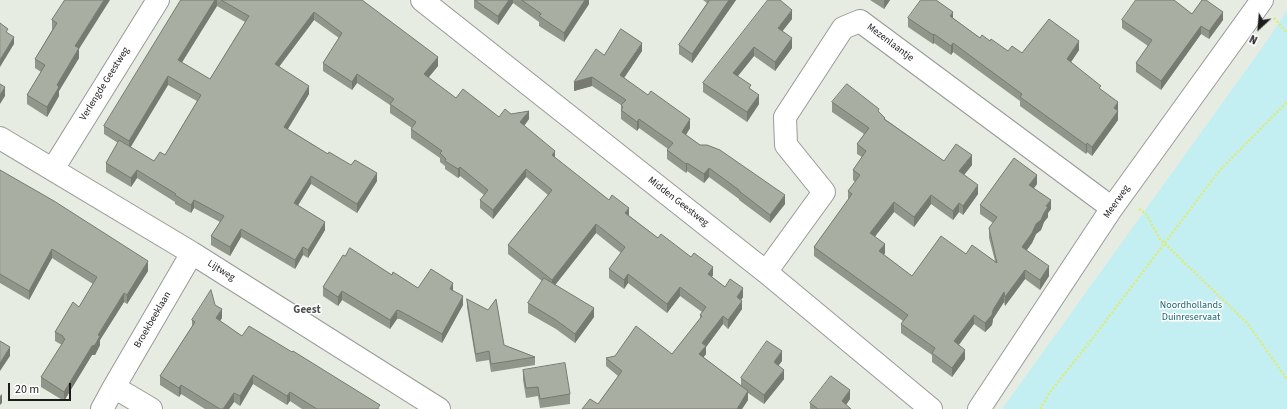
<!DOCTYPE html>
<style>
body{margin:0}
#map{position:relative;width:1287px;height:409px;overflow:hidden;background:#e6ece2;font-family:"Source Sans 3",sans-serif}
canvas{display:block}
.north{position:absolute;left:1239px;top:8px;width:40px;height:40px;-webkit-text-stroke:3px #fff;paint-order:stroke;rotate:206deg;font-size:11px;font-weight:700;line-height:16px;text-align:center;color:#1c1c1c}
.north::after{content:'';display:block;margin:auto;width:14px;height:18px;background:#1c1c1c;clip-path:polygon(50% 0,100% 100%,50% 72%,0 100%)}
.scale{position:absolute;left:8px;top:383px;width:63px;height:18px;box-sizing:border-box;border:2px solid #1c1c1c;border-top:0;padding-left:5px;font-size:12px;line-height:14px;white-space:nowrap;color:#1c1c1c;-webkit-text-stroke:3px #fff;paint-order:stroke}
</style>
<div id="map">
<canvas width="1287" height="409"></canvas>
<div class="north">N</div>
<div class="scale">20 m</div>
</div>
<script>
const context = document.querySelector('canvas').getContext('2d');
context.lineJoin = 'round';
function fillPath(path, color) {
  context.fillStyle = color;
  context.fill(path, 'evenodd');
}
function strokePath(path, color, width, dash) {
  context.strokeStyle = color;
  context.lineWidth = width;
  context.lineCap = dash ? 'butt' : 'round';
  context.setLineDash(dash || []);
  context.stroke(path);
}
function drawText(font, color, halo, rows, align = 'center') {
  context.font = font + ' "Source Sans 3",sans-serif';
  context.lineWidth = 3;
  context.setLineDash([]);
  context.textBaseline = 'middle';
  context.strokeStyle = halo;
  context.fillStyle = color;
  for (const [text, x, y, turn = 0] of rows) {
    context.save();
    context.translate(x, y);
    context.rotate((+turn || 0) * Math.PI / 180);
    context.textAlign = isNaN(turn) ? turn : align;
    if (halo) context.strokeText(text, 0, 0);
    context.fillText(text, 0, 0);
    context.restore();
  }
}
fillPath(new Path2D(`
 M 1287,10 L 1287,409 L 1002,409 L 1269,38 Z`), '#c3eff3');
const street = new Path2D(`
 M 422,0 L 766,272 L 931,409
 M 0,138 L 192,253 L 439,409
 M 53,169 L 158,0
 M 766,272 L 824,192 L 786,145 L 785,117 L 843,28 L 860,21 L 1112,208
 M 102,409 L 114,387
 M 151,409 L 114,387 L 192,253
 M 979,409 L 1112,208 L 1262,0`);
strokePath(street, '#999', 24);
strokePath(new Path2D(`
 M 1274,18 L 1287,33
 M 1139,209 L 1146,214 L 1160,239 L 1247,323 L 1287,379
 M 1040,409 L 1050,392 L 1089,343 L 1220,170 L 1287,102`), '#dfeb74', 2.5, [2, 2]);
strokePath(street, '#fff', 22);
fillPath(new Path2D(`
 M 65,0 L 79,49 L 79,58 L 59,91 L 59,96 L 47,117 L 27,104 L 27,95 L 41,72 L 35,68 L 35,59 L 52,30 L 52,20 Z
 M 181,0 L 362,0 L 438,66 L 428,78 L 456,98 L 499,117 L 511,114 L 529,119 L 524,126 L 555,158 L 658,238 L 713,275 L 712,277 L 725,287 L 743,297 L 741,300 L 742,309 L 728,329 L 723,324 L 706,347 L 706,354 L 703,357 L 741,385 L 741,378 L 782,361 L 778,366 L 784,379 L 764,404 L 748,393 L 748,400 L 742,409 L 582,409 L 598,404 L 618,376 L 606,366 L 606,358 L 672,354 L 700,319 L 700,315 L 702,312 L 680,296 L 667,313 L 628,283 L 624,289 L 609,278 L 609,269 L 621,253 L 596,233 L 555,285 L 594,317 L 575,343 L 556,329 L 528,313 L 528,303 L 542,281 L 508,254 L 508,245 L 548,195 L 526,177 L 493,219 L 480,208 L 480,200 L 484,195 L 460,176 L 458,178 L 445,169 L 445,166 L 440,162 L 440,158 L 411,138 L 411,129 L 412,128 L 390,113 L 390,105 L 357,83 L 352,90 L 323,71 L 323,63 L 339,38 L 314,20 L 279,67 L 309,94 L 288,129 L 328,154 L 377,181 L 357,213 L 311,184 L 298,205 L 325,230 L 308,258 L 303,255 L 295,269 L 241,237 L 230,256 L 211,245 L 211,236 L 220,222 L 194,208 L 191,213 L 175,204 L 175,202 L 137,178 L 131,187 L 106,172 L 106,163 L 118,143 L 104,134 L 104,126 ZM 217,6 L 245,22 L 210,79 L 181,62 ZM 168,85 L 197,101 L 165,155 L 154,161 L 130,147 Z
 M 474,0 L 589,0 L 589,4 L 564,42 L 539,26 L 539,22 L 513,3 L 498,25 L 474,8 Z
 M 703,0 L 736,0 L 692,63 L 679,54 L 679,45 L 707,3 Z
 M 870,0 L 890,0 L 884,9 Z
 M 1192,14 L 1223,20 L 1209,39 L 1201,34 L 1161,90 L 1136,72 L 1136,63 L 1148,46 L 1122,28 L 1122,20 Z
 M 908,18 L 953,18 L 980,38 L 990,41 L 1008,51 L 1022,53 L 1079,50 L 1071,62 L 1101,90 L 1118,111 L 1118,120 L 1092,156 L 1087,152 L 1086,154 L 1020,106 L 1020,101 L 953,52 L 951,55 L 934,43 L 933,44 L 908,27 Z
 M 792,19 L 782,31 L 792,48 L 775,71 L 754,56 L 738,76 L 751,90 L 759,104 L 747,122 L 703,92 L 703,83 Z
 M 642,51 L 624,78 L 690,128 L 686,135 L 785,204 L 770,223 L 739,200 L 739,199 L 709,177 L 704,183 L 687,171 L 686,173 L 667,159 L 667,150 L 668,149 L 639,128 L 637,131 L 621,119 L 621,105 L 592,86 L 574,91 L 604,55 Z
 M 832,102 L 879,113 L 885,119 L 944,161 L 972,165 L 964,175 L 978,194 L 963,215 L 959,212 L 953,220 L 931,204 L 914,227 L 894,212 L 875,236 L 885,253 L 884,255 L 912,276 L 966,254 L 995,261 L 989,238 L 989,228 L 993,223 L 980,214 L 980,205 L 1037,184 L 1034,188 L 1051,209 L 1048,213 L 1048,217 L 1044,222 L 1041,230 L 1036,234 L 1032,243 L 1026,250 L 1049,276 L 1040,290 L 1025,279 L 1005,306 L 1004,302 L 993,319 L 992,325 L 985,332 L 974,324 L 959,345 L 965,359 L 952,377 L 932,362 L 932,355 L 901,333 L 901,324 L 903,321 L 814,256 L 814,247 L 848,200 L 848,191 L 855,182 L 853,180 L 853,170 L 862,157 L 857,154 L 857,144 L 864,134 L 832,112 Z
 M 0,170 L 148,271 L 127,304 L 124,302 L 100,340 L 100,345 L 95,355 L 92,355 L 64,401 L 41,387 L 41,377 L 62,345 L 55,341 L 55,332 L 79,307 L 93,284 L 52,258 L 29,300 L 0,283 Z
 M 345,256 L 392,275 L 418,288 L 453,290 L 463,305 L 442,343 L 400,319 L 397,319 L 390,329 L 342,300 L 338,306 L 323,296 L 323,287 Z
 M 467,299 L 504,345 L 535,357 L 535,365 L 491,372 L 489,360 L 476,362 L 467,307 Z
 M 215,305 L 222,318 L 220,321 L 242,336 L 380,409 L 302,409 L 290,401 L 287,405 L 253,384 L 240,406 L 234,402 L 229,409 L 205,409 L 181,394 L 179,397 L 160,385 L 160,376 L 192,326 L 192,320 Z
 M 523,370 L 570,394 L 570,404 L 540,408 L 538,396 L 526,398 L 523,380 Z
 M 850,399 L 846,405 L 851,409 L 810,409 L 810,403 Z`), '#91968b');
fillPath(new Path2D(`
 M 104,0 L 110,0 L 79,49 L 79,58 L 59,91 L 59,96 L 47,117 L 47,107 L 75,46 Z
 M 215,0 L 217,0 L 217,6 L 178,69 L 178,60 Z
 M 509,0 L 513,0 L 513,3 L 498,25 L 498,16 Z
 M 585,0 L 589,0 L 589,4 L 564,42 L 564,33 Z
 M 729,0 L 736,0 L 692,63 L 692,54 Z
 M 884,0 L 890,0 L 884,9 Z
 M 792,10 L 792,19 L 778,37 L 778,28 Z
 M 314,12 L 314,20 L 275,72 L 275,64 Z
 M 953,12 L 953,21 L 950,16 Z
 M 1223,12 L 1223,20 L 1209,39 L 1209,31 Z
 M 1201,26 L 1201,34 L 1161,90 L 1161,81 Z
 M 934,34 L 934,43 L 933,44 L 933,35 Z
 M 14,37 L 14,44 L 0,67 L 0,60 Z
 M 792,38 L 792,48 L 775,71 L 775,62 Z
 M 1079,41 L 1079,50 L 1067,68 L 1067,59 Z
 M 642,43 L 642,51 L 620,84 L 620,75 Z
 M 953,43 L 953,52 L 951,55 L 951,46 Z
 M 754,47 L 754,56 L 733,82 L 733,73 Z
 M 438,57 L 438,66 L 424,83 L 424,74 Z
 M 357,74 L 357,83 L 352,90 L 352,82 Z
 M 168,76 L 168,85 L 129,150 L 129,141 Z
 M 592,77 L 592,86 L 574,91 L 574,82 Z
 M 309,86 L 309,94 L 284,135 L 284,127 Z
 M 5,87 L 5,96 L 0,104 L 0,95 Z
 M 759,95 L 759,104 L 747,122 L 747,112 Z
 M 1118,102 L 1118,111 L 1114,108 Z
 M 529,111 L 529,119 L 520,131 L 520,122 Z
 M 1118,111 L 1118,120 L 1092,156 L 1092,147 Z
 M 639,119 L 639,128 L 637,131 L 637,122 Z
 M 690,119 L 690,128 L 682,141 L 682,132 Z
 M 1087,143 L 1087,152 L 1086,154 L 1086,145 Z
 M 555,151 L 555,160 L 552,155 Z
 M 972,155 L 972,165 L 959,181 L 959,171 Z
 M 687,163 L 687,171 L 686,173 L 686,164 Z
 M 460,167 L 460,176 L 458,178 L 458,169 Z
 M 709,168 L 709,177 L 704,183 L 704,174 Z
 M 526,169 L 526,177 L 493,219 L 493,210 Z
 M 137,170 L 137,178 L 131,187 L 131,178 Z
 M 377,173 L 377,181 L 357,213 L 357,204 Z
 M 1037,175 L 1037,184 L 1029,194 L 1029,185 Z
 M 311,176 L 311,184 L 294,212 L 294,203 Z
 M 978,185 L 978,194 L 963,215 L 963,206 Z
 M 785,195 L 785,204 L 770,223 L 770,215 Z
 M 931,195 L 931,204 L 914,227 L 914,217 Z
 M 194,200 L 194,208 L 191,213 L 191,205 Z
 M 1051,200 L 1051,209 L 1048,213 L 1048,217 L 1044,222 L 1041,230 L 1036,234 L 1032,243 L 1022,257 L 1022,247 L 1036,224 L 1046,206 Z
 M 894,202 L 894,212 L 870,243 L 870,233 Z
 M 959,203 L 959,212 L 953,220 L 953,211 Z
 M 629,208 L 629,216 L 625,213 Z
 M 325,222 L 325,230 L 308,258 L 308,250 Z
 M 596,224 L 596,233 L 552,289 L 552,280 Z
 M 241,229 L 241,237 L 230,256 L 230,247 Z
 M 885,244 L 885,253 L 879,261 L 879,251 Z
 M 303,247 L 303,255 L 295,269 L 295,260 Z
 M 52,249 L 52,258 L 29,300 L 29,291 Z
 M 148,261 L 148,271 L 127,304 L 127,295 Z
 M 1049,266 L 1049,276 L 1040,290 L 1040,280 Z
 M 713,267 L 713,275 L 708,282 L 708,274 Z
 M 1025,270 L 1025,279 L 1005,306 L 1005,297 Z
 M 628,274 L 628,283 L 624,289 L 624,280 Z
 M 453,283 L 453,292 L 450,289 Z
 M 680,287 L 680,296 L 667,313 L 667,304 Z
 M 743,288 L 743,297 L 737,306 L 737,297 Z
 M 342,291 L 342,300 L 338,306 L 338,297 Z
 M 1004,292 L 1004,302 L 993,319 L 992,325 L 985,332 L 985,323 Z
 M 124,293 L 124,302 L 100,340 L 100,345 L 95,355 L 92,355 L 64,401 L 64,392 Z
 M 463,296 L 463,305 L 442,343 L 442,334 Z
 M 742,301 L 742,309 L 728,329 L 728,320 Z
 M 594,308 L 594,317 L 575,343 L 575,334 Z
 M 222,309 L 222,318 L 216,327 L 216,318 Z
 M 397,310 L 397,319 L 390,329 L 390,320 Z
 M 974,315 L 974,324 L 954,351 L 954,341 Z
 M 723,316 L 723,324 L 706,347 L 706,354 L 699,363 L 699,354 L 702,343 Z
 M 10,347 L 10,356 L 0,371 L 0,363 Z
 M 965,350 L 965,359 L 952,377 L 952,368 Z
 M 782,351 L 782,361 L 774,371 L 774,362 Z
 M 784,370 L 784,379 L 764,404 L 764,395 Z
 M 253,375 L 253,384 L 240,406 L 240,396 Z
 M 181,385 L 181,394 L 179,397 L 179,388 Z
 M 850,390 L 850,399 L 843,409 L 842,401 Z
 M 748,391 L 748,400 L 742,409 L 737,409 Z
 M 290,392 L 290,401 L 287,405 L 287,396 Z
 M 234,393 L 234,402 L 229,409 L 223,409 Z
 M 2,394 L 2,403 L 0,405 L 0,396 Z`), '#767a71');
const building = new Path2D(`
 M 65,0 L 104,0 L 75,46 L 79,48 L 57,85 L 59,87 L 47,107 L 27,95 L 45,65 L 35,59 L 57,23 L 52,20 Z
 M 181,0 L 215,0 L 178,60 L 210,79 L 249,16 L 221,0 L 362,0 L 438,57 L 424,74 L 456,98 L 463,89 L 499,117 L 505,109 L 511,114 L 529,111 L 520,122 L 555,151 L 552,155 L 609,200 L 612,195 L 629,208 L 625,213 L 658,238 L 661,234 L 691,257 L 694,253 L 713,267 L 708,274 L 725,287 L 730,279 L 743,288 L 737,297 L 742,301 L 728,320 L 723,316 L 702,343 L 706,346 L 699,354 L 748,391 L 737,409 L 582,409 L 590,399 L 598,404 L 622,371 L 606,358 L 615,356 L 636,326 L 672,354 L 702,316 L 700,315 L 706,307 L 680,287 L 667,304 L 628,274 L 624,280 L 609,269 L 625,247 L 596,224 L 552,280 L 508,245 L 552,190 L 526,169 L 493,210 L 480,200 L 488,190 L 460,167 L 458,169 L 445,161 L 446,159 L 440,153 L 442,151 L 411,129 L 416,122 L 390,104 L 394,99 L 357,74 L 352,82 L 323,63 L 342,33 L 314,12 L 275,64 L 309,86 L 284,127 L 328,154 L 329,152 L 351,165 L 355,160 L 377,173 L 357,204 L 311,176 L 294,203 L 325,222 L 308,250 L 303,247 L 295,260 L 241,229 L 230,247 L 211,236 L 224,216 L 194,200 L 191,205 L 175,195 L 176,194 L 137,170 L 131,178 L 106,163 L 119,140 L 154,161 L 160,152 L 165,155 L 201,95 L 168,76 L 129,141 L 104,126 Z
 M 475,0 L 509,0 L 498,16 Z
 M 522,0 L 585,0 L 564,33 L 539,16 L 541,14 Z
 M 710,0 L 729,0 L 692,54 L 679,45 Z
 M 768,0 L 780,0 L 792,10 L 778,28 L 792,38 L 775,62 L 754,47 L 733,73 L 751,85 L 749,88 L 759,95 L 747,112 L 703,83 Z
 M 921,0 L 936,0 L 953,12 L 950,16 L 980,38 L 982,35 L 990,41 L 991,39 L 1008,51 L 1012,46 L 1022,53 L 1049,19 L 1079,41 L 1067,59 L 1101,86 L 1099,88 L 1118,102 L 1114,108 L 1118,111 L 1092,147 L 1087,143 L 1086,145 L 1020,97 L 1022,94 L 953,43 L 951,46 L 934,34 L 933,35 L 908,18 Z
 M 1136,0 L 1174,0 L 1192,14 L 1202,0 L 1206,0 L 1223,12 L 1209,31 L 1201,26 L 1161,81 L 1136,63 L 1152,40 L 1122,20 Z
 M 0,23 L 8,29 L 6,32 L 14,37 L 0,60 Z
 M 621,29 L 642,43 L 620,75 L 648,95 L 651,91 L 690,119 L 682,132 L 700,145 L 707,145 L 720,150 L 785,195 L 770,215 L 739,191 L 739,190 L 709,168 L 704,174 L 687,163 L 686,164 L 667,150 L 673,143 L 639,119 L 637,122 L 621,110 L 623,107 L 621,105 L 626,100 L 592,77 L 574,82 L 596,49 L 604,55 Z
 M 0,84 L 5,87 L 0,95 Z
 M 847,84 L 879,109 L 878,111 L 885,118 L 884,119 L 944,161 L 956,144 L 972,155 L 959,171 L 978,185 L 963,206 L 959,203 L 953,211 L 931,195 L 914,217 L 894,202 L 870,233 L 885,244 L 879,251 L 912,276 L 941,236 L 966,254 L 972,245 L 997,263 L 989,228 L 997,217 L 980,205 L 1014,158 L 1037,175 L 1029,185 L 1051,200 L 1046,206 L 1048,207 L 1044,213 L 1041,220 L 1036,224 L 1032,233 L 1022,247 L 1049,266 L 1040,280 L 1025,270 L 1005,297 L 1004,292 L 993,310 L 992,315 L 985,323 L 974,315 L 954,341 L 965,350 L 952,368 L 932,353 L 935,348 L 901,324 L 908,315 L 814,247 L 852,194 L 848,191 L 860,175 L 853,170 L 866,151 L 857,144 L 869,128 L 832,102 Z
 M 0,170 L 54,201 L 148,261 L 127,295 L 124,293 L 98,335 L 100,336 L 95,345 L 92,346 L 64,392 L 41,377 L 65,339 L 63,338 L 63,336 L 55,332 L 73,302 L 79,307 L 97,277 L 52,249 L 29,291 L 0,274 Z
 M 350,248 L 392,275 L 393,272 L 418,288 L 431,269 L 453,283 L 450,289 L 463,296 L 442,334 L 400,311 L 397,310 L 390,320 L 342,291 L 338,297 L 323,287 L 343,255 L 345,256 Z
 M 544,278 L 594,308 L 575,334 L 556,320 L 528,303 Z
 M 211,290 L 215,305 L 222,309 L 216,318 L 242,336 L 249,326 L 292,352 L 293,351 L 380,405 L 377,409 L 317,409 L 290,392 L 287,396 L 253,375 L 240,396 L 234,393 L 223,409 L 220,409 L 181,385 L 179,388 L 160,376 L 195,322 L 192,320 Z
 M 467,299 L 488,310 L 496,299 L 504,345 L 535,357 L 491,364 L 489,351 L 476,354 Z
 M 0,341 L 10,347 L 0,363 Z
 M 767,341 L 782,351 L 774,362 L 784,370 L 764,395 L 741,378 Z
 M 565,363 L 570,394 L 540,399 L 538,387 L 526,388 L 523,370 Z
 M 831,376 L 850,390 L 842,401 L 851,409 L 818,409 L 810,403 Z`);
fillPath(building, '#a9aea2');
strokePath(building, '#767a71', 1);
drawText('10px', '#1c1c1c', '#fff', [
 ["Mezenlaantje",890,43,37],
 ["Verlengde Geestweg",105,84,-58],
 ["Midden Geestweg",678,202,38],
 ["Meerweg",1117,202,-55],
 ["Lijtweg",221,271,32],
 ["Broekbeeklaan",153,320,-60]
]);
drawText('10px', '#16666e', '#fff', [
 ["Noordhollands",1191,306],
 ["Duinreservaat",1191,318]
]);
drawText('bold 11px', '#4f4f4f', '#fff', [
 ["Geest",307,311]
]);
</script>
